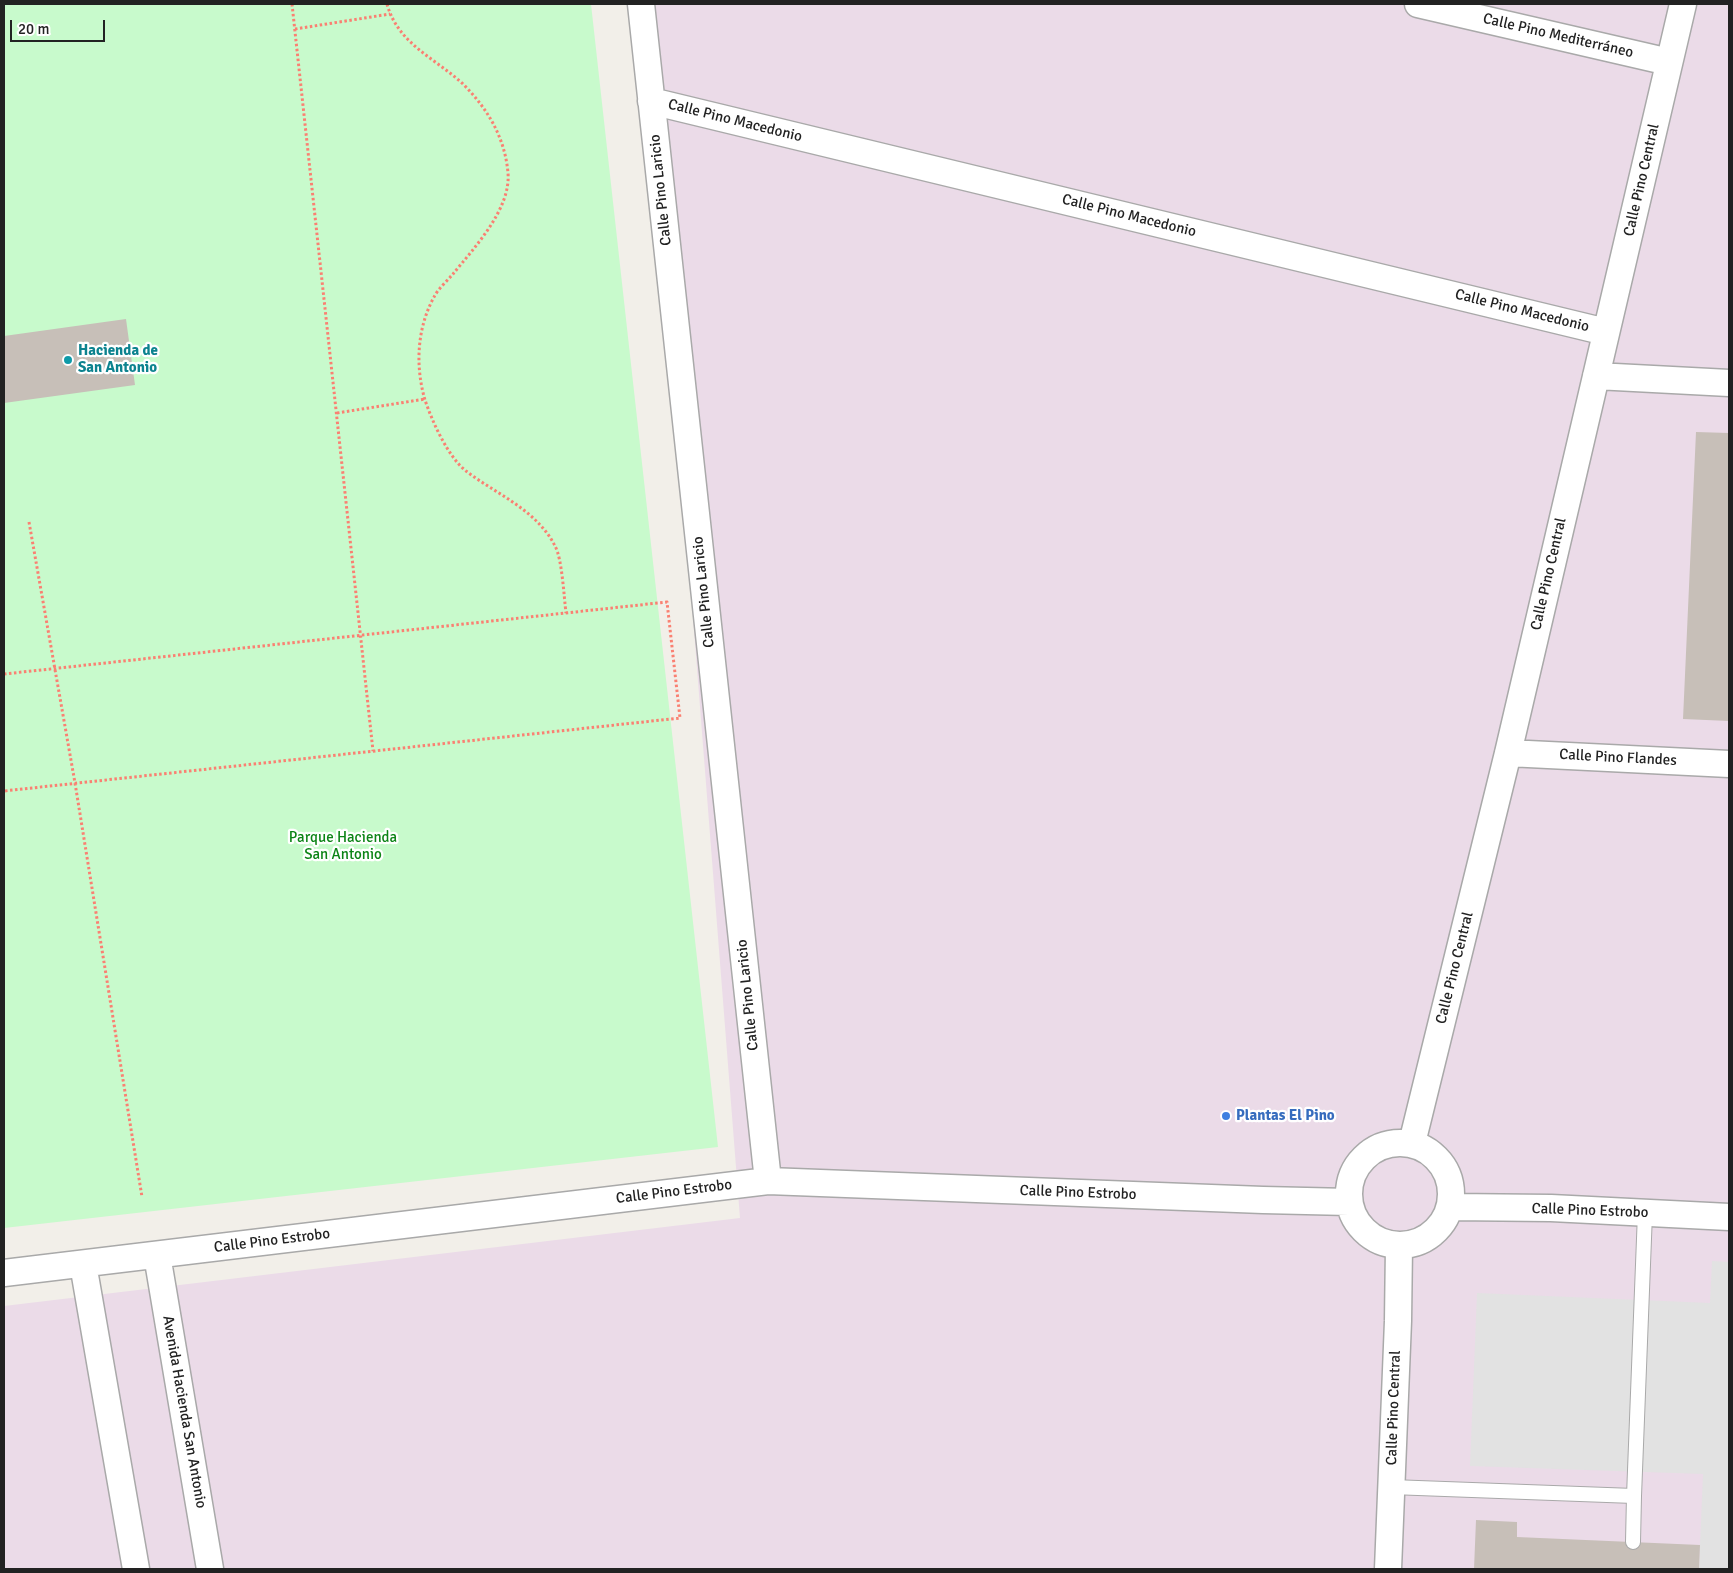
<!DOCTYPE html>
<meta charset="utf-8">
<style>
body{margin:0}
#map{position:relative;width:1733px;height:1573px;overflow:hidden;background:#f2efe9;font-family:Signika,sans-serif}
canvas{display:block}
.frame{position:absolute;inset:0;border:5px solid #222;pointer-events:none}
.scale{position:absolute;left:10px;top:20px;width:95px;height:22px;box-sizing:border-box;border:2px solid #222;border-top:0;padding-left:6px;font-size:15px;line-height:18px;white-space:nowrap;color:#222;-webkit-text-stroke:4px #fff;paint-order:stroke}
</style>
<div id="map">
<canvas width="1733" height="1573"></canvas>
<div class="frame"></div>
<div class="scale">20 m</div>
</div>
<script>
const context = document.querySelector('canvas').getContext('2d');
context.lineJoin = 'round';
function fillPath(path, color) {
  context.fillStyle = color;
  context.fill(path, 'evenodd');
}
function strokePath(path, color, width, dash) {
  context.strokeStyle = color;
  context.lineWidth = width;
  context.lineCap = dash ? 'butt' : 'round';
  context.setLineDash(dash || []);
  context.stroke(path);
}
function drawText(font, color, halo, rows, align = 'center') {
  context.font = font + ' Signika,sans-serif';
  context.lineWidth = 4.5;
  context.setLineDash([]);
  context.textBaseline = 'middle';
  context.strokeStyle = halo;
  context.fillStyle = color;
  for (const [text, x, y, turn = 0] of rows) {
    context.save();
    context.translate(x, y);
    context.rotate((+turn || 0) * Math.PI / 180);
    context.textAlign = isNaN(turn) ? turn : align;
    if (halo) context.strokeText(text, 0, 0);
    context.fillText(text, 0, 0);
    context.restore();
  }
}
fillPath(new Path2D(`
 M 645,4 L 1729,4 L 1729,1569 L 4,1569 L 4,1306 L 740,1218 Z`), '#ebdbe8');
fillPath(new Path2D(`
 M 4,4 L 591,4 L 718,1147 L 4,1228 Z`), '#c8facc');
fillPath(new Path2D(`
 M 1712,1261 L 1729,1262 L 1729,1569 L 1699,1569 L 1703,1474 L 1470,1466 L 1477,1293 L 1710,1303 Z`), '#e2e2e2');
fillPath(new Path2D(`
 M 126,319 L 135,385 L 4,403 L 4,336 Z
 M 1696,432 L 1729,433 L 1729,721 L 1683,719 Z
 M 1476,1520 L 1517,1522 L 1517,1537 L 1700,1545 L 1699,1569 L 1474,1569 Z`), '#c7bfb8');
const lane = new Path2D(`
 M 1391,1487 L 1634,1496 L 1645,1213
 M 1633,1542 L 1634,1496`);
const street = new Path2D(`
 M 641,4 L 768,1181
 M 1418,4 L 1669,62
 M 651,101 L 1606,332
 M 1596,376 L 1729,383
 M 1508,753 L 1729,764
 M1349 1194a51 51 0 1 1 102 0a51 51 0 1 1-102 0Z
 M 1412,1143 L 1508,753 L 1683,4
 M 1451,1207 L 1551,1208 L 1729,1217
 M 157,1255 L 210,1569
 M 83,1264 L 136,1569
 M 4,1273 L 768,1181 L 1263,1200 L 1349,1202
 M 1388,1569 L 1398,1321 L 1399,1246`);
strokePath(lane, '#a9a9a9', 16);
strokePath(street, '#a9a9a9', 29);
strokePath(new Path2D(`
 M 292,4 L 373,751
 M 387,4 C 398,44 435,58 463,84 C 488,109 505,138 508,173 C 511,209 474,248 453,274 C 447,281 438,289 434,297 C 417,328 415,366 425,400 C 432,421 448,457 466,471 C 496,494 537,510 555,546 C 562,558 564,597 566,613
 M 295,29 L 390,14
 M 337,413 L 425,399
 M 29,522 L 75,783 L 142,1197
 M 4,674 L 667,602 L 680,718 L 4,791`), '#fa8072', 3, [2.5, 2.5]);
strokePath(lane, '#fff', 14);
strokePath(street, '#fff', 26);
for (const [x, y, r, color] of [
 [68,360,5,"#0f9aa8"],
 [1226,1116,5,"#3f7fe0"]
]) {
  const dot = new Path2D();
  dot.arc(x, y, r, 0, 2 * Math.PI);
  context.fillStyle = color;
  context.fill(dot);
  strokePath(dot, '#fff', 2);
}
drawText('15px', '#222', '#fff', [
 ["Calle Pino Mediterráneo",1558,36,13],
 ["Calle Pino Macedonio",735,121,14],
 ["Calle Pino Central",1642,180,-77],
 ["Calle Pino Laricio",661,190,-96],
 ["Calle Pino Macedonio",1129,216,14],
 ["Calle Pino Macedonio",1522,311,14],
 ["Calle Pino Central",1549,574,-77],
 ["Calle Pino Laricio",704,592,-96],
 ["Calle Pino Flandes",1618,758,3],
 ["Calle Pino Central",1455,968,-76],
 ["Calle Pino Laricio",748,995,-96],
 ["Calle Pino Estrobo",674,1192,-7],
 ["Calle Pino Estrobo",1078,1193,2],
 ["Calle Pino Estrobo",1590,1211,2],
 ["Calle Pino Estrobo",272,1241,-7],
 ["Calle Pino Central",1394,1408,-88],
 ["Avenida Hacienda San Antonio",184,1412,80]
]);
drawText('bold 15px', '#0d838f', '#fff', [
 ["Hacienda de",78,351],
 ["San Antonio",78,368]
], 'left');
drawText('15px', '#0c8416', '#fff', [
 ["Parque Hacienda",343,838],
 ["San Antonio",343,855]
]);
drawText('bold 15px', '#366cbe', '#fff', [
 ["Plantas El Pino",1236,1116]
], 'left');
</script>
